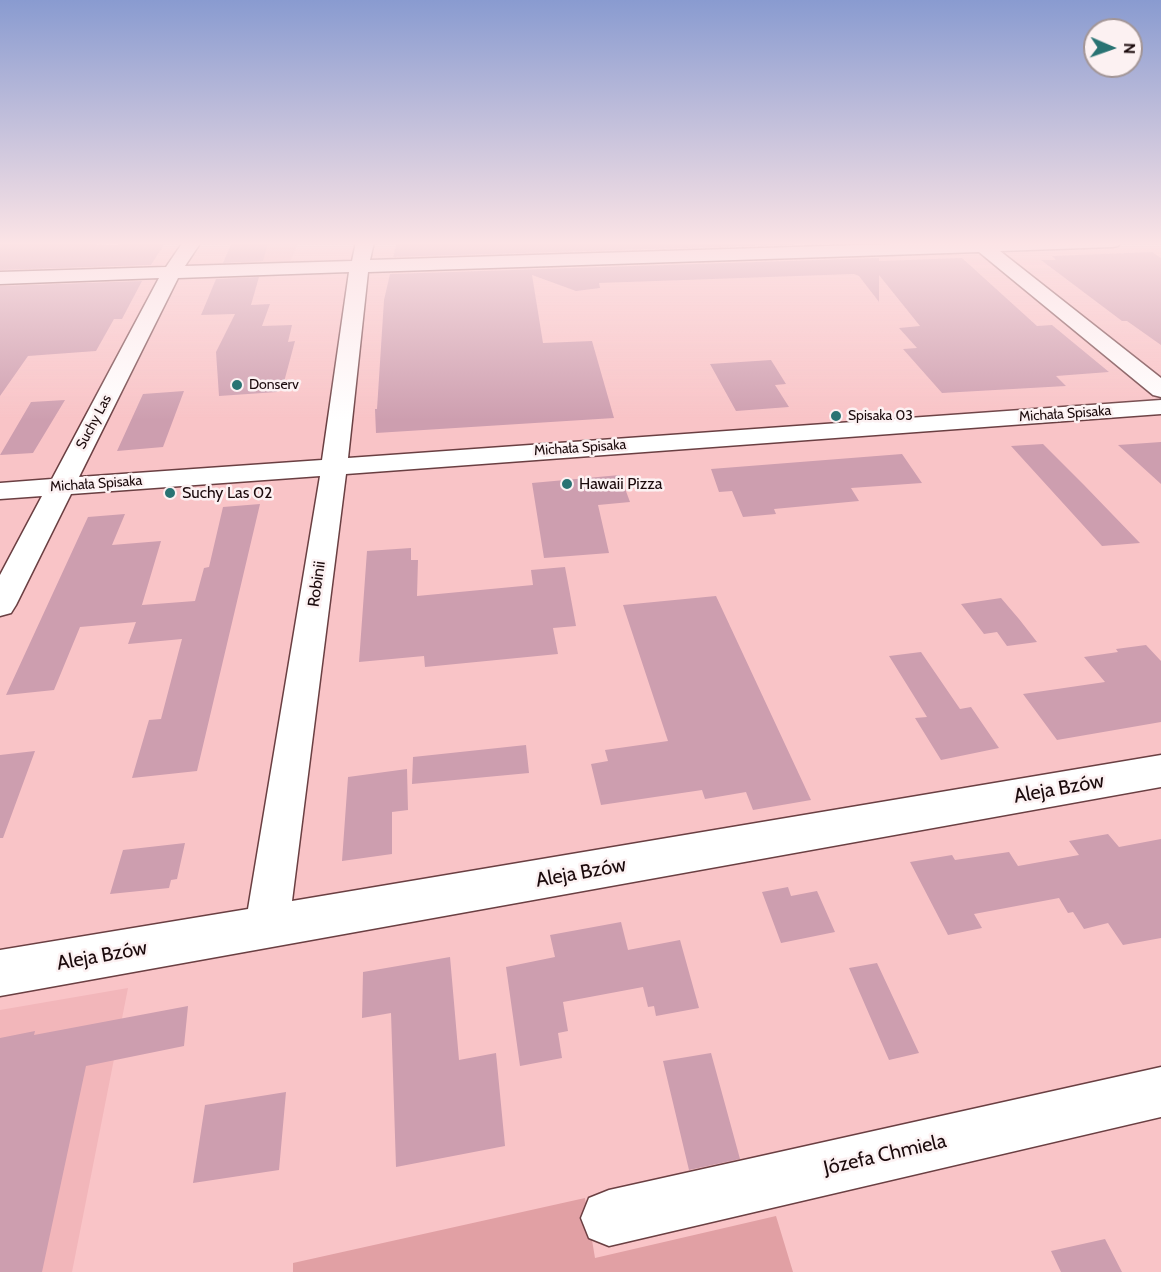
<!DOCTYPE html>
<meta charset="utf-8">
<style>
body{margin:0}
#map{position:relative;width:1161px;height:1272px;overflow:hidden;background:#f9c4c7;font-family:Cabin,sans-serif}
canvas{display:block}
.north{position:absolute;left:1083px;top:18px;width:60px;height:60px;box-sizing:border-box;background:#fcf1f2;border:2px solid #a29596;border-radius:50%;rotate:92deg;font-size:16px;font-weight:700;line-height:24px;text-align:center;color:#1b0a0c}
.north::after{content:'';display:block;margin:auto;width:21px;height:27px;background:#297373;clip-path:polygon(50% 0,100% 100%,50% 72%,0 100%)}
</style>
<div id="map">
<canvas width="1161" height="1272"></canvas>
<div class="north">N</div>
</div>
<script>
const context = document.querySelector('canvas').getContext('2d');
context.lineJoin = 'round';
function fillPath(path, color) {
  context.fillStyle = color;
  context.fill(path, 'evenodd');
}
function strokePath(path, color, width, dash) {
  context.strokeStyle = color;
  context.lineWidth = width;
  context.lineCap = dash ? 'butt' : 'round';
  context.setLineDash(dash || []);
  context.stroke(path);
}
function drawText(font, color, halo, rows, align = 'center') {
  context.font = font + ' Cabin,sans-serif';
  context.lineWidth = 5;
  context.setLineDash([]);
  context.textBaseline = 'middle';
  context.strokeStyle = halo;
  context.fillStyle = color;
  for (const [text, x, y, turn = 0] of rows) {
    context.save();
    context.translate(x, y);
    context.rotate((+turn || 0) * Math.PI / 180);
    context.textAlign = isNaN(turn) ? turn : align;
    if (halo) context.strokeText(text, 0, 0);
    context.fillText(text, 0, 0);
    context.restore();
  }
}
fillPath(new Path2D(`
 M 251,242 L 299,242 L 290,262 L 241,263 Z
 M 128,988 L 72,1272 L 0,1272 L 0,1010 Z`), '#f2b6ba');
fillPath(new Path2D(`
 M 585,1198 L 595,1258 L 776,1216 L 793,1272 L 293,1272 L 293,1263 Z`), '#e1a0a4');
fillPath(new Path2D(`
 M 0,242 L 100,242 L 97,245 L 165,243 L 151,265 L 0,270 Z
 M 397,242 L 879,242 L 393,257 Z
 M 268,243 L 263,261 L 223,263 L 231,244 Z
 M 1152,252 L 1161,258 L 1161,345 L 1127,321 L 1122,321 L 1041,260 L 1056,260 L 1052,256 Z
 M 879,258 L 879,261 L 962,258 L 1037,326 L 1052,325 L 1109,372 L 1056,376 L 1066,386 L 942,393 L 903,349 L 917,348 L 899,328 L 920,326 L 879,275 L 879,302 L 859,276 L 854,274 L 599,283 L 600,288 L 576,291 L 532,275 L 543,343 L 592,341 L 614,418 L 376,433 L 375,409 L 377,409 L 384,300 L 390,274 Z
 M 259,277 L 251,305 L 270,304 L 262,326 L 292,325 L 288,342 L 295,341 L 284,382 L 279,382 L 277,392 L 219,396 L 216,352 L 235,314 L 201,315 L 216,279 Z
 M 142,281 L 122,319 L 114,319 L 96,351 L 28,356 L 0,396 L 0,286 Z
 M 771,360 L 786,384 L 775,385 L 789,407 L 736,411 L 710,364 Z
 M 184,391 L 163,447 L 117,451 L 143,394 Z
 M 65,400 L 33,453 L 0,455 L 31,402 Z
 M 1161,442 L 1161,484 L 1118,445 Z
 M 1043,444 L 1084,485 L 1140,543 L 1102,546 L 1011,446 Z
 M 902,454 L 922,483 L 851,488 L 859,501 L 774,509 L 776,514 L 743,517 L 732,491 L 719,492 L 711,469 Z
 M 620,475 L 630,502 L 598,505 L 609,553 L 544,558 L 532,483 Z
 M 260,504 L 197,771 L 132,778 L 149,720 L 161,719 L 182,639 L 128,644 L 136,622 L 80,627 L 54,690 L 6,695 L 88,517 L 125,514 L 112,545 L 161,541 L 141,608 L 142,605 L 195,601 L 204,568 L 209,567 L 223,507 Z
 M 411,548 L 411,560 L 418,560 L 417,596 L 533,585 L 531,570 L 565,567 L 576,626 L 553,628 L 558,654 L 425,667 L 424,656 L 359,662 L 367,551 Z
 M 716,596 L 811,800 L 753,810 L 746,792 L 705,799 L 702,790 L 601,805 L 591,764 L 608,761 L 605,750 L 668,741 L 623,605 Z
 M 1001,598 L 1019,619 L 1037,642 L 1007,646 L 997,632 L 984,634 L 961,604 Z
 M 1146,645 L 1161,661 L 1161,722 L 1057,740 L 1023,694 L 1105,682 L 1084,657 L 1118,652 L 1116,649 Z
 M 921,652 L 960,709 L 971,707 L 999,748 L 941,760 L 915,718 L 927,717 L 889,656 Z
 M 526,745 L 529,773 L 412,784 L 413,757 Z
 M 35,751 L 3,838 L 0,838 L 0,755 Z
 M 407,769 L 408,810 L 392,812 L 392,854 L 342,861 L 348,777 Z
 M 1108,834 L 1119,847 L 1161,839 L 1161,938 L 1123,945 L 1108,923 L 1084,929 L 1073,912 L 1068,913 L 1059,898 L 974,914 L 982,928 L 948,935 L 910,862 L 952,855 L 955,860 L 1009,852 L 1018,866 L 1079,855 L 1069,841 Z
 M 185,843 L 177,879 L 171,880 L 169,888 L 110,894 L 123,850 Z
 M 788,887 L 791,896 L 817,891 L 835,932 L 781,943 L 762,892 Z
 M 621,922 L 628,950 L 680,940 L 699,1008 L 656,1016 L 654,1006 L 648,1007 L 643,987 L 563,1002 L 568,1031 L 558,1033 L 562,1058 L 520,1066 L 506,967 L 555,957 L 550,935 Z
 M 450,957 L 459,1060 L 496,1053 L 505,1146 L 396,1167 L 391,1013 L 362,1018 L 363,972 Z
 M 877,963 L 919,1053 L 889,1060 L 849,968 Z
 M 188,1006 L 184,1046 L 86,1066 L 42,1272 L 0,1272 L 0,1038 L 35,1031 L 34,1035 Z
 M 711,1053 L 740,1159 L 689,1170 L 663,1061 Z
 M 286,1092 L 279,1170 L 193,1183 L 205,1105 Z
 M 1105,1239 L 1122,1272 L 1061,1272 L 1051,1251 Z`), '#cd9eaf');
const minor = new Path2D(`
 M 183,242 L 201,242 L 185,266 L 352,261 L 356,242 L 374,242 L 370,260 L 957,242 L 1121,242 L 1118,246 L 1112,247 L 1000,251 L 1161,378 L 1161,397 L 1153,395 L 979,252 L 368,272 L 348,458 L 1161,400 L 1161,414 L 346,474 L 292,901 L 1161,755 L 1161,787 L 0,996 L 0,950 L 248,909 L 320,476 L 71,494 L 16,605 L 11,613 L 0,616 L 0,575 L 42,496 L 0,499 L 0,483 L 52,479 L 159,278 L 0,284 L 0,272 L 166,267 ZM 349,272 L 322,460 L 79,477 L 178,278 Z
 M 1161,1067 L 1161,1117 L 609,1246 L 589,1238 L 581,1218 L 589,1198 L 609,1190 Z`);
strokePath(minor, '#6a3f42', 3);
fillPath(minor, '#fff');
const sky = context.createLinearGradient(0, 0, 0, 420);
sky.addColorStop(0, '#899bd0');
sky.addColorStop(0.58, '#fce4e6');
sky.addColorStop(1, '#fce4e600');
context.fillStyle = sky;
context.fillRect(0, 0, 1161, 420);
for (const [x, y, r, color] of [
 [237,385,6,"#297373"],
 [836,416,6,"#297373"],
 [567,484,6,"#297373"],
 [170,493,6,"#297373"]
]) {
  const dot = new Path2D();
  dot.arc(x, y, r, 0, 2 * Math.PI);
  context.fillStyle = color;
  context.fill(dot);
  strokePath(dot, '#fcf1f2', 2);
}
drawText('14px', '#1b0a0c', '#fcf1f2', [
 ["Donserv",249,385],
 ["Spisaka 03",848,416]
], 'left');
drawText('14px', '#1b0a0c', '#fcf1f2', [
 ["Michała Spisaka",1065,414,-4],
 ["Suchy Las",94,422,-62],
 ["Michała Spisaka",580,448,-4],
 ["Michała Spisaka",96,484,-4]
]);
drawText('16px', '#1b0a0c', '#fcf1f2', [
 ["Hawaii Pizza",579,484],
 ["Suchy Las 02",182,493]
], 'left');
drawText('16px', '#1b0a0c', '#fcf1f2', [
 ["Robinii",317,584,-82]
]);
drawText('20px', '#1b0a0c', '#fcf1f2', [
 ["Aleja Bzów",1059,789,-10],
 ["Aleja Bzów",581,873,-10],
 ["Aleja Bzów",102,956,-10],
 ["Józefa Chmiela",885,1155,-13]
]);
</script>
